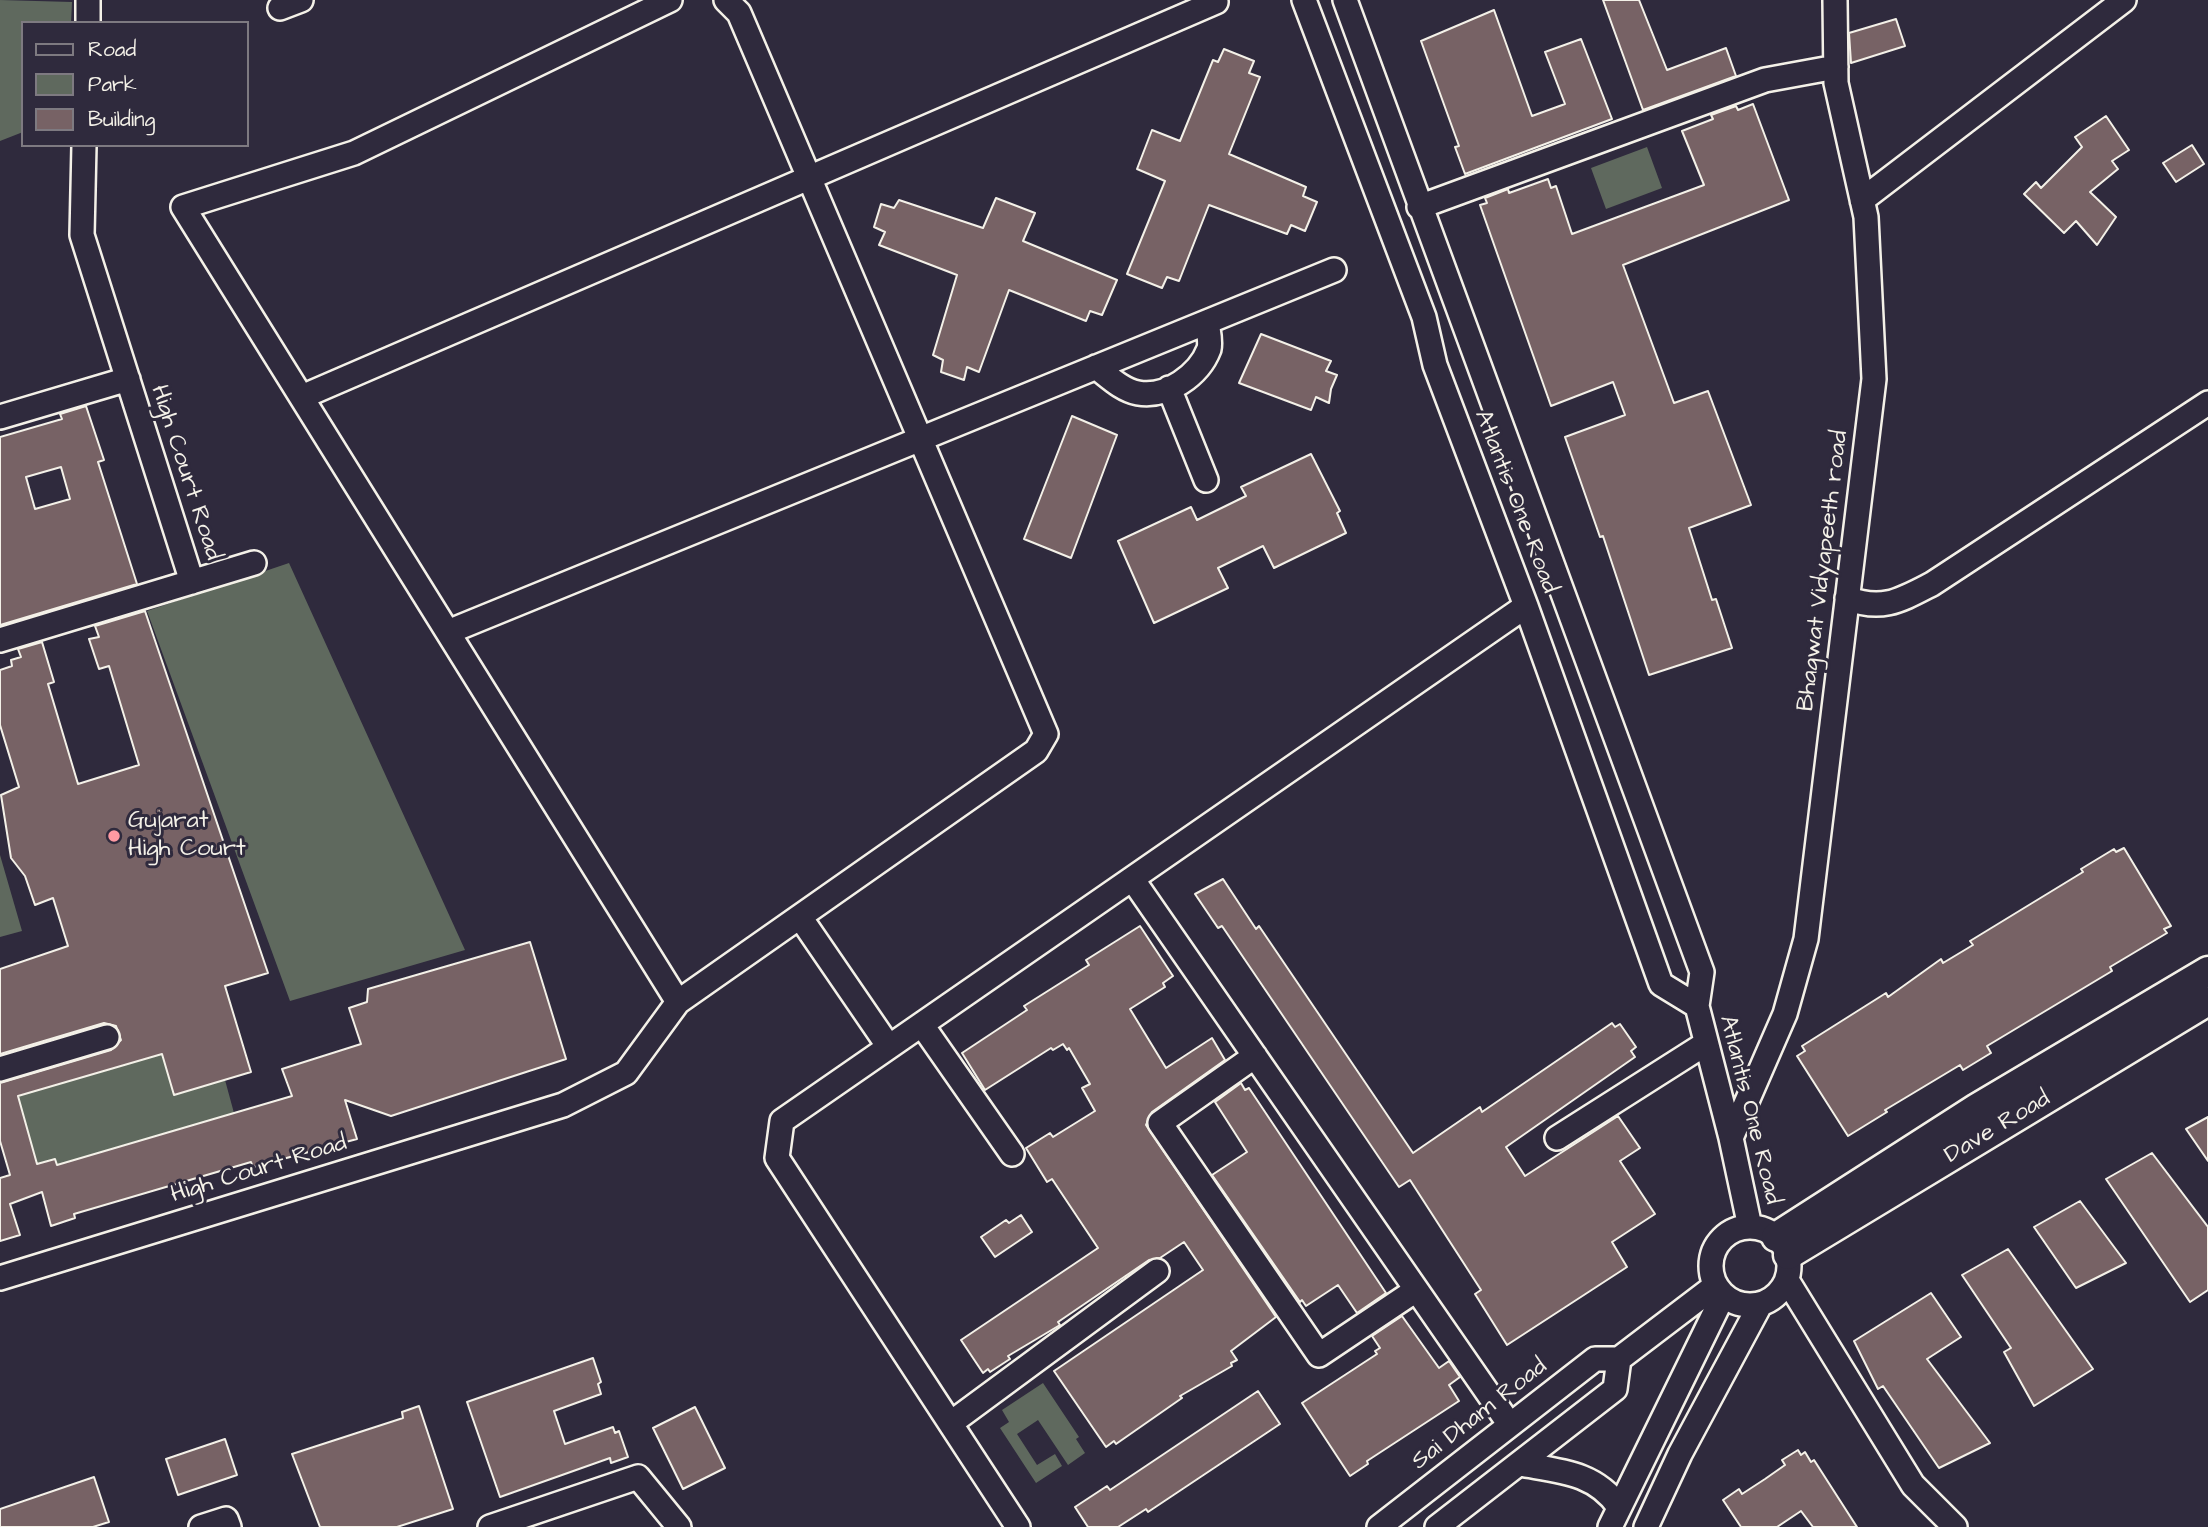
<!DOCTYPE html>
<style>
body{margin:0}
#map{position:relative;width:2208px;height:1527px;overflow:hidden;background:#2f2a3d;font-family:"Architects Daughter",sans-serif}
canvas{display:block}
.legend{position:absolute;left:21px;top:21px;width:228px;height:126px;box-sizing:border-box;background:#2f2a3d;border:2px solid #7e7a81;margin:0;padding:9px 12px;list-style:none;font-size:21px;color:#f4f1e8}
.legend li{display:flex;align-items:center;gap:14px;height:35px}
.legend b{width:35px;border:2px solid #7e7a81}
</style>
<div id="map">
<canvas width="2208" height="1527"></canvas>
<ul class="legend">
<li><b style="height:9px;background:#2f2a3d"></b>Road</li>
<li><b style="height:19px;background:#5f695e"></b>Park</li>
<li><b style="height:19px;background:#776265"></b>Building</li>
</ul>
</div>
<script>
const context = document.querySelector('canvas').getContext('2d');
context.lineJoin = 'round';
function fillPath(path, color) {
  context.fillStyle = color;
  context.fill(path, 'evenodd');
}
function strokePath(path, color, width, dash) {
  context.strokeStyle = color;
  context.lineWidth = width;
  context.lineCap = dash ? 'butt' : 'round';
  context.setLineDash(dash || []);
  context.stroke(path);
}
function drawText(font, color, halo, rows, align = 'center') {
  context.font = font + ' "Architects Daughter",sans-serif';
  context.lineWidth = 6;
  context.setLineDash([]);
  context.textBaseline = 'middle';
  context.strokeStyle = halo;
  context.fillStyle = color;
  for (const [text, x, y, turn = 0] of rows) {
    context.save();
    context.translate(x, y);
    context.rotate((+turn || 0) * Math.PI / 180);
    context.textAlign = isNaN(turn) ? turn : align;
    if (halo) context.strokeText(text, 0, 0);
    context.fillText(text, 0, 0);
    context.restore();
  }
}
fillPath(new Path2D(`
 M 0,0 L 72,2 L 71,23 L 23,23 L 23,132 L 0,141 Z
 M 1647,147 L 1662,188 L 1606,209 L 1591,168 Z
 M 289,563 L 465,950 L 290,1001 L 147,611 Z
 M 0,855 L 22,931 L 0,937 Z
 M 162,1054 L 174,1095 L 225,1080 L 234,1113 L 57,1165 L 37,1164 L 18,1096 Z
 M 1043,1383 L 1079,1437 L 1076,1439 L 1085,1453 L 1068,1465 L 1038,1420 L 1017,1434 L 1037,1465 L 1055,1454 L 1062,1466 L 1036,1483 L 1000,1428 L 1009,1422 L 1002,1410 Z`), '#5f695e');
const building = new Path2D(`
 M 1603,0 L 1639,0 L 1667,70 L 1726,48 L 1736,76 L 1643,110 Z
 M 1494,10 L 1532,116 L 1565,104 L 1545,52 L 1581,39 L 1612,119 L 1465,174 L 1455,147 L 1459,146 L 1421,41 Z
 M 1896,19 L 1905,46 L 1851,63 L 1849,33 Z
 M 1224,49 L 1254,61 L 1249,73 L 1260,77 L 1229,154 L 1306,187 L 1303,196 L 1317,202 L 1305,231 L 1291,225 L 1287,234 L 1209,205 L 1179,281 L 1167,277 L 1162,288 L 1127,274 L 1165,181 L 1137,169 L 1152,130 L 1180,141 L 1213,60 L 1218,62 Z
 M 1753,104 L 1789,200 L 1623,265 L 1674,403 L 1708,391 L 1751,505 L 1689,528 L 1712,600 L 1716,599 L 1732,648 L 1649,675 L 1603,536 L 1600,537 L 1565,437 L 1625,415 L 1613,382 L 1551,406 L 1480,205 L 1487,203 L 1485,198 L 1508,189 L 1509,193 L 1548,179 L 1551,188 L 1556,186 L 1572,234 L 1704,185 L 1682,131 L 1713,119 L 1711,115 L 1736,106 L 1738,110 Z
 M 2106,116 L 2129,150 L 2112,161 L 2118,169 L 2090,192 L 2116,217 L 2097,245 L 2076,221 L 2064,233 L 2024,194 L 2036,182 L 2041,188 L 2082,147 L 2075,137 Z
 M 2192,145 L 2204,164 L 2176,182 L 2163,163 Z
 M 996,198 L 1035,213 L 1023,241 L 1117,280 L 1102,315 L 1090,311 L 1086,321 L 1009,290 L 979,372 L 967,367 L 964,380 L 941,372 L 943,360 L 933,355 L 957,275 L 879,245 L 885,232 L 874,227 L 881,204 L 894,208 L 899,200 L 983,228 Z
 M 1261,334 L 1331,361 L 1326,371 L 1337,375 L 1331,389 L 1329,403 L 1316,397 L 1311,410 L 1239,383 Z
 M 86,406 L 104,460 L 98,462 L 137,584 L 0,625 L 0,437 L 62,419 L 60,414 ZM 61,467 L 70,499 L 35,509 L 26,477 Z
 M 1072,416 L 1117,435 L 1071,558 L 1024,539 Z
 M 1311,454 L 1340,511 L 1337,513 L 1346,533 L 1274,568 L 1263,546 L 1218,568 L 1228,588 L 1154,623 L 1118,541 L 1191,507 L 1197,520 L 1246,496 L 1241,487 Z
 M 145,611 L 268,973 L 225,986 L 251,1072 L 174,1095 L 162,1054 L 18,1096 L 37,1164 L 55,1159 L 57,1165 L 292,1096 L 282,1069 L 361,1044 L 349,1008 L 367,1002 L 368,989 L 530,942 L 566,1059 L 391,1116 L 345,1100 L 357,1139 L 253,1167 L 251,1162 L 74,1214 L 75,1218 L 51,1226 L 42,1192 L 10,1204 L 20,1235 L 0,1241 L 0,1178 L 10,1175 L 0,1141 L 0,1083 L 111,1050 L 121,1040 L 116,1026 L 104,1023 L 0,1054 L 0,969 L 68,946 L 53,898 L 35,905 L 25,876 L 11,858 L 1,795 L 19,787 L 0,725 L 0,670 L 12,666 L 11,660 L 21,657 L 18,649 L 42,642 L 54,682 L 48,684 L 78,784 L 139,765 L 109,666 L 99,669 L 89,639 L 99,637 L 95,626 Z
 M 2124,848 L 2171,926 L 2164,929 L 2167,933 L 2110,967 L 2112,971 L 1987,1046 L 1991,1053 L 1963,1070 L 1960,1065 L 1885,1110 L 1887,1112 L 1848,1136 L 1797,1056 L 1805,1051 L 1802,1046 L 1886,993 L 1888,997 L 1941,959 L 1943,963 L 1973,945 L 1970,941 L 2083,872 L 2081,869 L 2114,849 L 2116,852 Z
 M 1223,879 L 1256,929 L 1259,926 L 1413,1153 L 1480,1107 L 1482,1112 L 1612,1023 L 1615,1027 L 1620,1024 L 1636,1047 L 1631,1051 L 1635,1057 L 1506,1147 L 1525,1176 L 1618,1116 L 1640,1148 L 1620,1161 L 1655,1214 L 1612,1242 L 1627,1267 L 1507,1345 L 1475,1294 L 1481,1290 L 1410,1180 L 1399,1187 L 1222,926 L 1218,928 L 1195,894 Z
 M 1140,926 L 1173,976 L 1163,983 L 1165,987 L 1130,1009 L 1166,1068 L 1212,1038 L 1225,1060 L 1152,1112 L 1146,1125 L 1276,1317 L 1231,1351 L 1237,1360 L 1231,1363 L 1232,1366 L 1180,1396 L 1182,1398 L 1116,1444 L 1114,1441 L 1106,1447 L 1054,1371 L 1203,1270 L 1184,1242 L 1160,1258 L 1149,1260 L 1058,1322 L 1060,1325 L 1008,1356 L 1010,1359 L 990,1372 L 988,1369 L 983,1373 L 961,1340 L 1098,1248 L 1052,1179 L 1047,1182 L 1026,1148 L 1050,1133 L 1053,1137 L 1095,1111 L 1082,1088 L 1090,1084 L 1069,1048 L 1067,1050 L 1063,1044 L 1053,1050 L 1051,1048 L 985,1090 L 962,1053 L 1027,1010 L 1024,1006 L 1089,965 L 1086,960 Z
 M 1241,1083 L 1245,1090 L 1249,1088 L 1386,1293 L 1357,1313 L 1338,1285 L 1306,1306 L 1302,1300 L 1300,1302 L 1212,1175 L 1247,1152 L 1215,1102 Z
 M 2208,1117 L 2208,1161 L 2186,1129 Z
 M 2152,1153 L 2208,1227 L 2208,1290 L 2190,1302 L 2106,1179 Z
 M 2080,1201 L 2126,1263 L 2076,1288 L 2034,1227 Z
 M 1021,1215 L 1032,1232 L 995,1257 L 981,1237 L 1006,1220 L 1009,1223 Z
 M 2008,1249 L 2093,1369 L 2034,1406 L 2004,1352 L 2011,1348 L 1962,1275 Z
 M 1931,1293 L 1961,1337 L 1927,1359 L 1990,1443 L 1939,1468 L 1883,1386 L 1878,1389 L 1854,1341 Z
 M 1402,1316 L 1439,1368 L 1449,1361 L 1460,1377 L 1449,1385 L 1459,1401 L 1367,1461 L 1368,1464 L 1350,1476 L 1302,1403 L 1377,1354 L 1375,1351 L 1380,1348 L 1372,1336 Z
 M 593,1358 L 601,1382 L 598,1384 L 601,1394 L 554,1411 L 565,1444 L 613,1427 L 615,1433 L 619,1431 L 628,1457 L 611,1463 L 610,1458 L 500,1497 L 467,1402 Z
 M 1258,1391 L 1280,1424 L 1148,1512 L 1146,1509 L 1118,1527 L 1088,1527 L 1075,1507 L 1107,1486 L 1110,1490 Z
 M 419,1406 L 453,1509 L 397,1527 L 320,1527 L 292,1454 L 403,1418 L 402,1412 Z
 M 695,1407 L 725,1468 L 683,1489 L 653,1428 Z
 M 225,1439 L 237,1475 L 178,1495 L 166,1459 Z
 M 1798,1450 L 1801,1455 L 1805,1452 L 1811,1462 L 1814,1460 L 1857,1527 L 1813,1527 L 1801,1511 L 1777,1527 L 1741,1527 L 1723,1500 L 1739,1489 L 1742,1494 L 1765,1479 L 1785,1465 L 1782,1460 Z
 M 94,1477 L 109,1522 L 93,1527 L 0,1527 L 0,1509 Z`);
fillPath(building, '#776265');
strokePath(building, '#f4f1e8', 2);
const minor = new Path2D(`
 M 670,0 L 354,153 L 183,207 L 678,1002
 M 1304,0 L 1424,317 L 1435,365 L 1526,606 L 1661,984 L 1697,1006
 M 1345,0 L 1702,972 L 1697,1006 L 1731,1138 L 1750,1227
 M 280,8 L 301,0
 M 88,23 L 88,0
 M 84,145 L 82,235 L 192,582
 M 1862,200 L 2124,0
 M 1419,207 L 1765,80 L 1836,67
 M 1096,367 C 1109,377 1122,390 1138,393 C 1167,398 1199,375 1209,349 C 1211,341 1208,330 1207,322
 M 1169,388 L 1206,480
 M 304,396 L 1216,2
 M 0,417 L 128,379
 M 1847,598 C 1882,612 1901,600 1932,584 L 2208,403
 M 448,632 L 1334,270
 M 0,640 L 254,563
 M 1133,880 L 1510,1425
 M 800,917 L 889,1047
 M 922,1025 L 1012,1154
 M 1255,1056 L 1160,1123 L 1319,1355 L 1416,1290
 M 0,1069 L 107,1037
 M 1557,1138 L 1705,1044
 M 1731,1138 L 1785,1014 L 1806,939 L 1874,379 L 1866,217 L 1836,83 L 1835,0
 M1711 1266a39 39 0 1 1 78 0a39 39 0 1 1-78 0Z
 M 0,1278 L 563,1105 L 626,1073 L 678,1002 L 1036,751 L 1046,734 L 739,13 L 726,0
 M 1787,1280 L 1913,1485 L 1955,1527
 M 951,1423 L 1157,1271
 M 1520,1464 C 1559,1471 1595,1472 1619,1507
 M 201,1527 L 226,1519 L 229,1527
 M 490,1527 L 638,1477 L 679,1527
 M 1018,1527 L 777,1158 L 782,1121 L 1526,606
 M 1379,1527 L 1595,1359 L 1619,1359 L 1715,1286
 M 1437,1527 L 1615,1389 L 1619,1359
 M 1610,1527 L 1723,1296
 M 1646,1527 L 1680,1454 L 1760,1305`);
const major = new Path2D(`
 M 1776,1237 L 1977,1108 L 2208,971
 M 1788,1255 L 2208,1001`);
strokePath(minor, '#f4f1e8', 28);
strokePath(major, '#f4f1e8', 33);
strokePath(minor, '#2f2a3d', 23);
strokePath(major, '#2f2a3d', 28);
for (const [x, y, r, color] of [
 [114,836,7,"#ff9aa2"]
]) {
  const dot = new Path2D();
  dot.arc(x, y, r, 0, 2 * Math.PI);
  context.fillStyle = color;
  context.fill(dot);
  strokePath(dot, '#2f2a3d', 2.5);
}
drawText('24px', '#f4f1e8', '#2f2a3d', [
 ["High Court Road",185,473,72],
 ["Atlantis One Road",1515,502,69],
 ["Bhagwat Vidyapeeth road",1824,571,-83],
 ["Atlantis One Road",1749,1110,76],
 ["Dave Road",1998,1128,-31],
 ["High Court Road",259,1170,-17],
 ["Sai Dham Road",1480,1415,-38]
]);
drawText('24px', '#f4f1e8', '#2f2a3d', [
 ["Gujarat",128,822],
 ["High Court",128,850]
], 'left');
</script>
